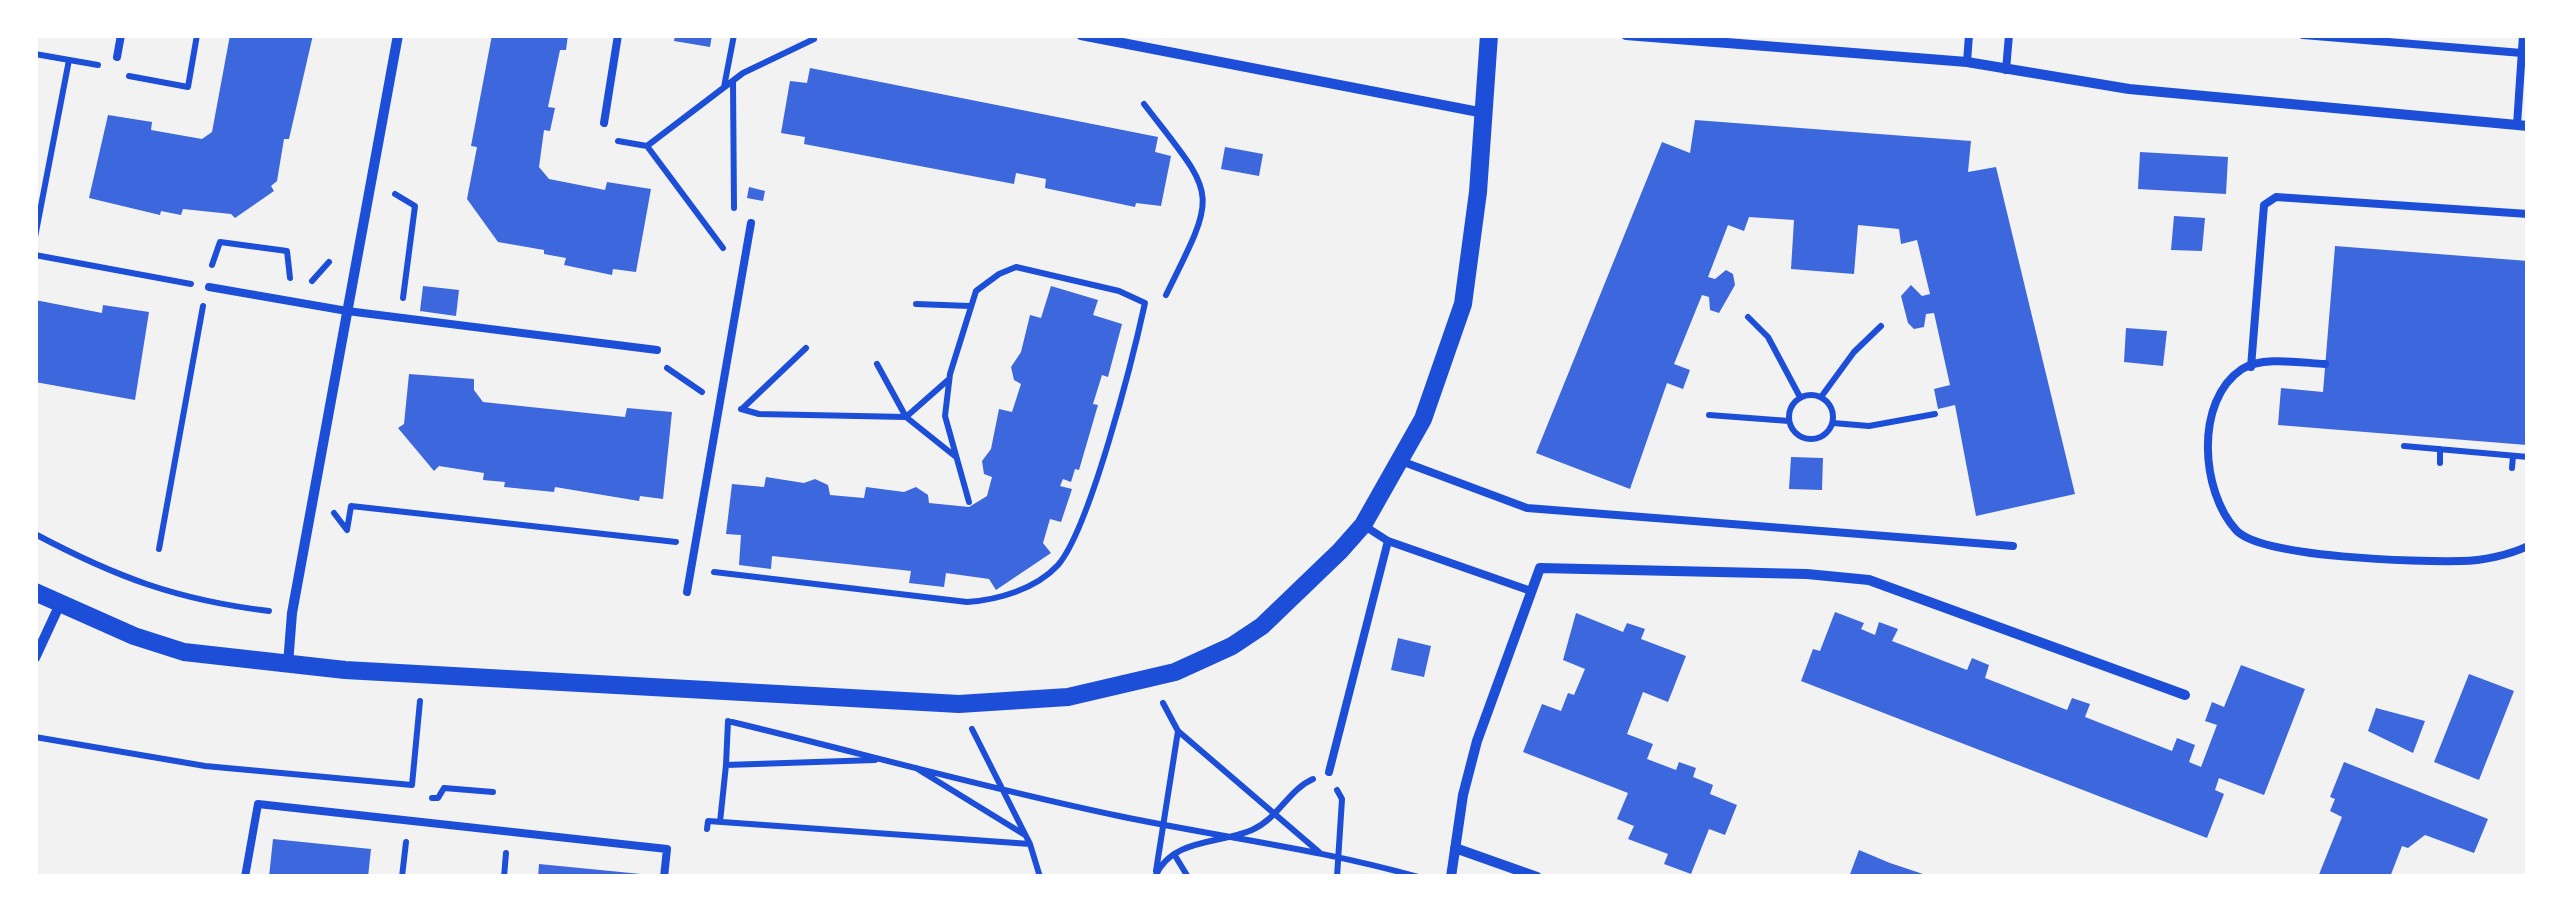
<!DOCTYPE html>
<style>
body{margin:0}
#map{position:relative;width:2563px;height:912px;overflow:hidden;background:#f2f2f2;font-family:Ubuntu,sans-serif}
canvas{display:block}
.frame{position:absolute;inset:0;border:38px solid #fff;pointer-events:none}
</style>
<div id="map">
<canvas width="2563" height="912"></canvas>
<div class="frame"></div>
</div>
<script>
const context = document.querySelector('canvas').getContext('2d');
context.lineJoin = 'round';
function fillPath(path, color) {
  context.fillStyle = color;
  context.fill(path, 'evenodd');
}
function strokePath(path, color, width, dash) {
  context.strokeStyle = color;
  context.lineWidth = width;
  context.lineCap = dash ? 'butt' : 'round';
  context.setLineDash(dash || []);
  context.stroke(path);
}
fillPath(new Path2D(`
 M 230,35 L 313,35 L 289,139 L 284,139 L 277,181 L 271,186 L 274,191 L 235,218 L 231,214 L 183,209 L 181,215 L 161,211 L 160,215 L 89,198 L 108,115 L 152,122 L 151,130 L 202,139 L 212,132 Z
 M 492,35 L 568,35 L 566,50 L 560,50 L 548,107 L 555,108 L 550,131 L 544,130 L 539,167 L 549,179 L 605,190 L 607,182 L 651,189 L 636,272 L 613,269 L 612,275 L 564,265 L 566,258 L 544,254 L 544,250 L 498,242 L 467,199 L 477,147 L 471,146 Z
 M 675,35 L 712,35 L 710,47 L 674,41 Z
 M 810,68 L 1158,137 L 1155,152 L 1171,156 L 1161,206 L 1136,203 L 1135,207 L 1045,188 L 1046,179 L 1016,173 L 1014,184 L 804,144 L 805,137 L 781,133 L 790,81 L 807,83 Z
 M 1695,120 L 1971,141 L 1968,172 L 1996,167 L 2075,494 L 1976,516 L 1955,405 L 1938,409 L 1934,389 L 1950,385 L 1934,313 L 1926,314 L 1924,327 L 1914,329 L 1908,323 L 1901,296 L 1911,285 L 1922,296 L 1930,294 L 1917,240 L 1901,244 L 1899,229 L 1858,225 L 1854,274 L 1791,269 L 1794,220 L 1749,217 L 1744,231 L 1728,225 L 1708,277 L 1715,279 L 1726,270 L 1733,274 L 1735,285 L 1719,313 L 1710,310 L 1709,297 L 1702,295 L 1674,364 L 1690,370 L 1683,389 L 1667,383 L 1630,489 L 1536,453 L 1662,142 L 1690,153 Z
 M 1225,147 L 1263,154 L 1259,176 L 1221,169 Z
 M 2140,152 L 2228,157 L 2226,194 L 2138,189 Z
 M 749,187 L 765,191 L 763,201 L 747,198 Z
 M 2174,216 L 2205,218 L 2202,251 L 2171,250 Z
 M 2335,246 L 2528,261 L 2527,445 L 2278,425 L 2281,388 L 2323,392 Z
 M 423,286 L 459,290 L 456,316 L 420,311 Z
 M 1051,286 L 1098,300 L 1093,315 L 1122,324 L 1108,377 L 1102,375 L 1093,404 L 1098,405 L 1079,470 L 1075,469 L 1071,482 L 1063,479 L 1060,486 L 1072,489 L 1061,522 L 1050,519 L 1043,543 L 1051,553 L 996,590 L 989,579 L 946,573 L 944,587 L 909,583 L 911,571 L 772,556 L 771,569 L 739,565 L 741,535 L 726,534 L 732,484 L 764,487 L 766,477 L 804,483 L 815,479 L 828,485 L 830,495 L 864,498 L 866,487 L 904,492 L 916,487 L 928,495 L 929,503 L 969,507 L 987,496 L 992,477 L 984,474 L 982,461 L 991,449 L 999,409 L 1012,412 L 1021,384 L 1014,380 L 1011,367 L 1021,352 L 1030,315 L 1041,318 Z
 M 35,300 L 102,313 L 103,305 L 149,312 L 135,400 L 35,382 Z
 M 2126,328 L 2167,331 L 2163,366 L 2124,362 Z
 M 409,374 L 474,379 L 474,390 L 483,402 L 625,417 L 627,408 L 672,412 L 663,499 L 640,496 L 639,501 L 555,487 L 554,492 L 504,487 L 505,482 L 483,480 L 484,473 L 439,466 L 434,471 L 398,428 L 404,424 Z
 M 1791,457 L 1823,458 L 1822,490 L 1789,489 Z
 M 1835,612 L 1864,623 L 1861,629 L 1875,635 L 1879,622 L 1898,629 L 1892,641 L 1967,670 L 1972,658 L 1989,665 L 1985,678 L 2067,710 L 2072,698 L 2090,704 L 2085,717 L 2172,751 L 2177,738 L 2195,745 L 2189,762 L 2201,767 L 2217,725 L 2205,721 L 2212,702 L 2224,707 L 2241,665 L 2305,689 L 2264,795 L 2219,778 L 2215,790 L 2224,794 L 2207,838 L 1801,681 L 1813,649 L 1820,651 Z
 M 1576,613 L 1623,632 L 1627,623 L 1645,629 L 1641,639 L 1686,656 L 1668,702 L 1643,692 L 1627,734 L 1653,744 L 1647,759 L 1676,770 L 1679,762 L 1696,768 L 1693,777 L 1713,785 L 1710,794 L 1737,805 L 1725,835 L 1709,829 L 1691,874 L 1664,864 L 1668,854 L 1628,839 L 1634,826 L 1617,819 L 1628,793 L 1523,752 L 1542,704 L 1561,711 L 1568,693 L 1574,695 L 1585,669 L 1563,660 Z
 M 1398,638 L 1431,646 L 1424,677 L 1391,670 Z
 M 2469,674 L 2514,691 L 2479,780 L 2434,762 Z
 M 2376,708 L 2425,721 L 2413,753 L 2368,731 Z
 M 2344,762 L 2488,819 L 2474,853 L 2425,835 L 2408,848 L 2402,846 L 2390,877 L 2318,877 L 2342,817 L 2330,811 L 2335,799 L 2330,797 Z
 M 273,839 L 371,849 L 368,877 L 269,877 Z
 M 1859,850 L 1890,863 L 1923,874 L 1849,877 Z
 M 539,864 L 641,874 L 641,877 L 538,877 Z`), '#3d67dc');
strokePath(new Path2D(`
 M 35,54 L 98,65
 M 129,76 L 188,87 L 197,35
 M 733,81 L 734,208
 M 724,87 L 734,35
 M 1144,104 C 1216,198 1220,187 1166,295
 M 618,141 L 647,146
 M 395,194 L 415,206 L 403,298
 M 35,237 L 69,60
 M 723,248 L 647,146 L 743,73 L 814,39
 M 35,255 L 191,284
 M 212,265 L 220,242 L 287,251 L 290,278
 M 312,281 L 329,262
 M 916,304 L 970,306
 M 1748,317 L 1768,337 L 1800,397
 M 877,364 L 906,417 L 956,457
 M 667,368 L 702,392
 M1789 417a22 22 0 1 1 44 0a22 22 0 1 1-44 0Z
 M 1821,397 L 1854,352 L 1881,326
 M 743,408 L 806,348
 M 741,409 L 759,414 L 906,417 L 948,380
 M 1709,415 L 1789,421
 M 1833,423 L 1869,426 L 1935,414
 M 2404,446 L 2528,457
 M 2440,463 L 2440,449
 M 2512,468 L 2513,456
 M 334,513 L 347,530 L 351,506 L 676,542
 M 35,534 C 116,577 177,600 269,611
 M 159,549 L 203,306
 M 714,572 L 967,602 C 998,600 1036,589 1058,565 C 1090,528 1133,358 1145,303 L 1119,291 L 1016,267 L 999,274 L 976,291 L 950,374 L 945,416 L 969,502
 M 1163,703 L 1178,731 L 1319,852
 M 728,721 L 726,765 L 875,760
 M 732,722 C 861,753 989,789 1119,816 C 1219,837 1320,849 1418,877
 M 972,729 L 1030,844
 M 35,737 L 205,766 L 412,785 L 420,701
 M 916,768 L 1025,835
 M 432,798 L 438,798 L 444,788 L 493,792
 M 720,822 L 726,765
 M 707,829 L 708,821 L 1030,844 L 1040,877
 M 1174,854 L 1188,877
 M 1156,871 L 1178,731
 M 402,877 L 406,842
 M 504,877 L 506,853
 M 1155,877 C 1171,838 1220,844 1252,830 C 1279,818 1288,790 1313,779
 M 1337,877 L 1342,799 L 1337,790`), '#1d4ed8', 6);
strokePath(new Path2D(`
 M 2303,35 L 2522,53
 M 117,57 L 121,35
 M 1967,62 L 1969,35
 M 2006,70 L 2009,35
 M 604,123 L 618,35
 M 2517,125 L 2523,35
 M 209,287 L 347,311 L 657,350
 M 2325,364 C 2302,363 2262,356 2242,369 C 2194,401 2201,492 2236,530 C 2261,558 2419,562 2461,561 C 2482,561 2509,555 2528,546
 M 2251,367 L 2264,205 L 2276,197 L 2528,214
 M 1401,461 L 1527,508 L 2013,546
 M 1363,525 L 1388,541 L 1531,591
 M 687,592 L 751,223
 M 1329,772 L 1388,541
 M 245,877 L 258,804 L 667,849 L 664,877`), '#1d4ed8', 8);
strokePath(new Path2D(`
 M 1081,35 L 1484,113
 M 1626,35 L 1967,62 L 2129,89 L 2528,126
 M 35,658 L 60,604
 M 288,664 L 292,613 L 398,35
 M 1455,848 L 1537,877
 M 1451,877 L 1463,795 L 1477,741 L 1540,568 L 1807,574 L 1869,580 L 2185,695`), '#1d4ed8', 10);
strokePath(new Path2D(`
 M 35,592 L 134,636 L 184,652 L 345,670 L 959,704 L 1068,697 L 1175,672 L 1232,646 L 1262,626 L 1340,551 L 1363,525 L 1423,419 L 1463,304 L 1478,192 L 1489,35`), '#1d4ed8', 18);
</script>
